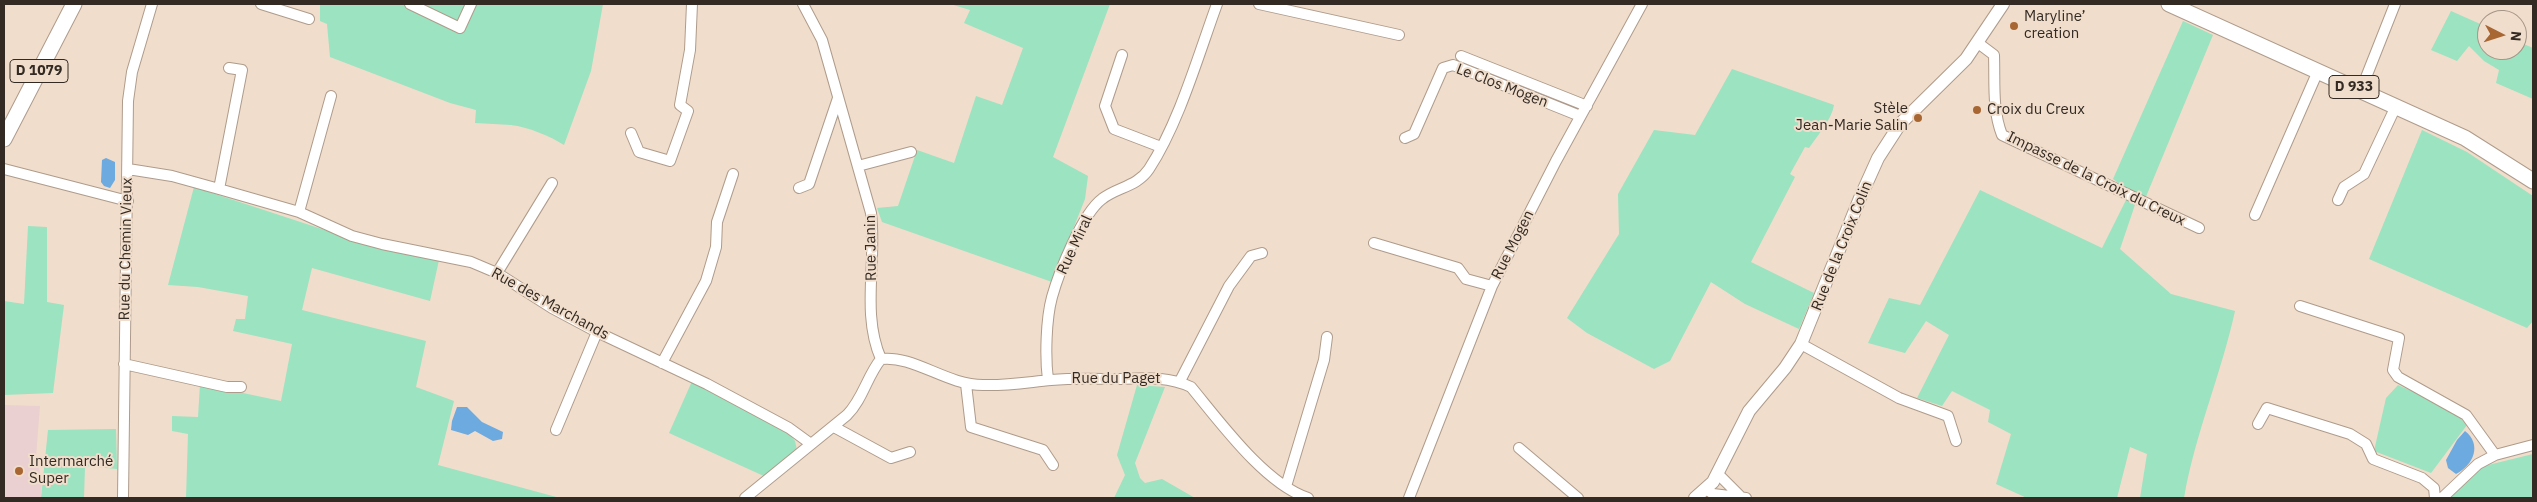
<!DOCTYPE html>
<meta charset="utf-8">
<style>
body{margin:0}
#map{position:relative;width:2537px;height:502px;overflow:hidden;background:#f1ddcb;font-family:"IBM Plex Sans",sans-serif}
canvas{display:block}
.frame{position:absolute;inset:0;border:5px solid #322a23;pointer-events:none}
.north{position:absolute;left:2477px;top:10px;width:50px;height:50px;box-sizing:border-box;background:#f1ddcb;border:1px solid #a59588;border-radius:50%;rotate:95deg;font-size:14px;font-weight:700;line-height:20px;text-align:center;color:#322a23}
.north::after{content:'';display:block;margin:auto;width:18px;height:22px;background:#a86633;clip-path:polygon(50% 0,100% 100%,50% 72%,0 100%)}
</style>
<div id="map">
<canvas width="2537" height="502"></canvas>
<div class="frame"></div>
<div class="north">N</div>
</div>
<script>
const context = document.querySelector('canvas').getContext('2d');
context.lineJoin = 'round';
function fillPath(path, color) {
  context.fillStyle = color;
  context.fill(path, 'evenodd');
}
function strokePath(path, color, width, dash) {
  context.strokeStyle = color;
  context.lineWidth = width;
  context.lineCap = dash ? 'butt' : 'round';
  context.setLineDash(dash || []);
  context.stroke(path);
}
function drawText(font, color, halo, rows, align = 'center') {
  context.font = font + ' "IBM Plex Sans",sans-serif';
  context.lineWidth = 4;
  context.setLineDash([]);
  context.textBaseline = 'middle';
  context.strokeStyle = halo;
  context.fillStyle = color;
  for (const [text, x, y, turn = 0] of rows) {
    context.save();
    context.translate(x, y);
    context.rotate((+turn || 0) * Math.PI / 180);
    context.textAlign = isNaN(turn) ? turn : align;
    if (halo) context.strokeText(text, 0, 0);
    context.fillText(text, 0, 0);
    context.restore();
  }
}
fillPath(new Path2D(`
 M 4,405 L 40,406 L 36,457 L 42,480 L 41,498 L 4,498 Z`), '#ead0d0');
fillPath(new Path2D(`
 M 320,4 L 603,4 L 591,71 L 564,145 C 550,136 528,127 511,125 C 500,124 487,124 475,123 L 476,110 L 450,103 L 330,57 L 327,24 L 320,21 Z
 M 950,4 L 1110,4 L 1053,157 L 1088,176 L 1085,199 L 1052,282 L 882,222 L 877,208 L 898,206 L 917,150 L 954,163 L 976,96 L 1002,105 L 1023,48 L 964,23 L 970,10 Z
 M 2451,11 L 2487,27 L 2487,50 L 2517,50 L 2517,41 L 2533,48 L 2533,99 L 2496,83 L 2499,70 L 2484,61 L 2469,46 L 2457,61 L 2431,50 Z
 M 2183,21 L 2213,35 L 2145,199 L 2138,196 L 2120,249 L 2171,294 L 2235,311 C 2221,375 2195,434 2184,498 L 2140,498 L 2147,454 L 2130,447 L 2117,498 L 2027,498 L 1996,484 L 2011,434 L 1988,422 L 1990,410 L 1952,391 L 1942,406 L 1917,398 L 1949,335 L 1926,321 L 1905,353 L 1868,343 L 1889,298 L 1920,305 L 1980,190 L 2102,248 L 2130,192 L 2113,179 Z
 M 1732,69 L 1834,105 C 1832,119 1818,135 1809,148 L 1805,147 L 1790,174 L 1795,177 L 1751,262 L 1814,293 L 1799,329 L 1745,304 L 1711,282 L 1670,361 L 1654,369 L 1587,333 L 1567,318 L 1619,234 L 1618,194 L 1654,130 L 1695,135 Z
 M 2422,130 L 2467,152 L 2533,196 L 2533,321 L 2527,328 L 2369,259 Z
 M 194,187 L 346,237 L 439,260 L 430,301 L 312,268 L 302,310 L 426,341 L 416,387 L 454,401 L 438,465 L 560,498 L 186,498 L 188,434 L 172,431 L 172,416 L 198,417 L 200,384 L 281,401 L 292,344 L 233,331 L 236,319 L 245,319 L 248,296 L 198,287 L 168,285 Z
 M 28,226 L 47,227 L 47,302 L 64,305 L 53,393 L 4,395 L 4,301 L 24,304 Z
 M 693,379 L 790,435 L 795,441 L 797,450 L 766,477 L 669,433 Z
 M 1137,385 L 1165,387 L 1135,463 L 1140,478 L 1145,483 L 1162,479 L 1195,498 L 1114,498 L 1125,475 L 1117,455 Z
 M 2398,385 C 2421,396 2451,405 2467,425 L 2431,473 L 2374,451 L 2386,398 Z
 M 116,429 L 117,469 L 85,466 L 84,498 L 41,498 L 48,430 Z
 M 2533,454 L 2533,498 L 2450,498 L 2480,467 Z`), '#9be3c1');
fillPath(new Path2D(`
 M 106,158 L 115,162 L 115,180 L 110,188 L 104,186 L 101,182 L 102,160 Z
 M 457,407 L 467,407 L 482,422 L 503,432 L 502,439 L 493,441 L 475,431 L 468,435 L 451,430 L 452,421 Z
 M 2465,431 C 2482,444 2474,465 2456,474 L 2448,468 L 2446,460 L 2457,440 Z`), '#6daae0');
const minor = new Path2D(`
 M 261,4 L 309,19
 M 410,4 L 460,28 L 471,4
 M 1259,4 L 1399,35
 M 1978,43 L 1994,55 C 1995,83 1992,109 2002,135 L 2199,228
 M 1122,55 L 1105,106 L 1114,129 L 1161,147
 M 1461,56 L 1587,106
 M 2361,90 L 2395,4
 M 631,133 L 639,152 L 670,161 L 688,111 L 680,105 L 690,50 L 692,4
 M 1405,138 L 1414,134 L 1443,68 L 1453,65 L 1580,116
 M 858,166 L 911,152
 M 4,169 L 128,201
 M 128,169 L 172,176 L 219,189 L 299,212 L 352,236 L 382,244 L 471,262 L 497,273 L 552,308 L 597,332 L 707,384 L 789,428 L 811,444
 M 799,188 L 809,184 L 838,98
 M 219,189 L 242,70 L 229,68
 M 2338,200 L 2344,187 L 2364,174 L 2396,106
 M 299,212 L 331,96
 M 2255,215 L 2318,71
 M 1374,243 L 1458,268 L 1466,279 L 1492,286
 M 497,273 L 552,183
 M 2300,306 L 2399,338 L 2393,370 L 2398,377 L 2466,415 L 2495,455
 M 1801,344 L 1899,398 L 1948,416 L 1956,441
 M 881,359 C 914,355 946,385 983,385 C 1006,386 1029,382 1051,380 C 1074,378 1097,379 1120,379 C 1144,378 1169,376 1191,387 C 1220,422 1265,484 1308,498
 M 662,363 L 706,281 L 716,247 L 717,222 L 733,174
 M 124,364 L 227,387 L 241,387
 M 1048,380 C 1045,357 1046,319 1052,297 C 1059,272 1082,214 1102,199 C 1117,187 1137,187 1149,169 C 1179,123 1198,56 1217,4
 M 1180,381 L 1229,286 L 1251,256 L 1262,253
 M 966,384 L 971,427 L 1043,450 L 1053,465
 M 2258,424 L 2267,408 L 2350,434 L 2366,444 L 2373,459 L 2422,478 L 2434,488 L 2435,498
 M 834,427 L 891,458 L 910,452
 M 556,430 L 597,332
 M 1519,448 L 1578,498
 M 1718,474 L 1740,496
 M 1284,485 L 1287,483 L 1324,360 L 1327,337
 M 1706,489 L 1713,494 L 1746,498
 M 123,498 L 128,101 L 132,72 L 152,4
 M 745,498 L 847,415 C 863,399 867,376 881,359 C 861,314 877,261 871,213 L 822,40 L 803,4
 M 1409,498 L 1492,286 L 1556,161 L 1642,4
 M 2442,498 L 2478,464 L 2495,455 L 2533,445`);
const tertiary = new Path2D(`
 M 1695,498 L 1713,482 L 1749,411 L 1785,368 L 1801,344 L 1860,198 L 1878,158 L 1900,124 L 1966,59 L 2003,4`);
const primary = new Path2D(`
 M 2169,4 L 2465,138 L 2533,181
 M 4,139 L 74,4`);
strokePath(minor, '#af9b8b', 12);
strokePath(tertiary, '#af9b8b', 14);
strokePath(primary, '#af9b8b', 17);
strokePath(minor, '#fff', 10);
strokePath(tertiary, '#fff', 12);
strokePath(primary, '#fff', 15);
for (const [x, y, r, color] of [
 [2014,26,5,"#a86633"],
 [1977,110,5,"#a86633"],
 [1918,118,5,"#a86633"],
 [19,471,5,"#a86633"]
]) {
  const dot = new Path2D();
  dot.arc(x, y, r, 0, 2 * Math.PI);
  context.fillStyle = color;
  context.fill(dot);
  strokePath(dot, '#f1ddcb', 2);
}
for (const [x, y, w] of [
 [39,71,58],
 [2354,87,50]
]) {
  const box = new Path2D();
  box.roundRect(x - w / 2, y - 11.5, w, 23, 4);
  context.fillStyle = '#f1ddcb';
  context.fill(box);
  strokePath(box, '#322a23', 1);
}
drawText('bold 14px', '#322a23', null, [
 ["D 1079",39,71],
 ["D 933",2354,87]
]);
drawText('15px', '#322a23', '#f1ddcb', [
 ["Maryline’",2024,17],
 ["creation",2024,34],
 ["Stèle",1908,109,"right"],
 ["Jean-Marie Salin",1908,126,"right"],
 ["Croix du Creux",1987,110],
 ["Intermarché",29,462],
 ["Super",29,479]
], 'left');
drawText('15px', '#322a23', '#f1ddcb', [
 ["Le Clos Mogen",1502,86,21],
 ["Impasse de la Croix du Creux",2096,179,26],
 ["Rue Miral",1075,245,-65],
 ["Rue Mogen",1513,245,-63],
 ["Rue de la Croix Colin",1842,246,-68],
 ["Rue Janin",871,248,-91],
 ["Rue du Chemin Vieux",126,249,-89],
 ["Rue des Marchands",550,304,29],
 ["Rue du Paget",1116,379]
]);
</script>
